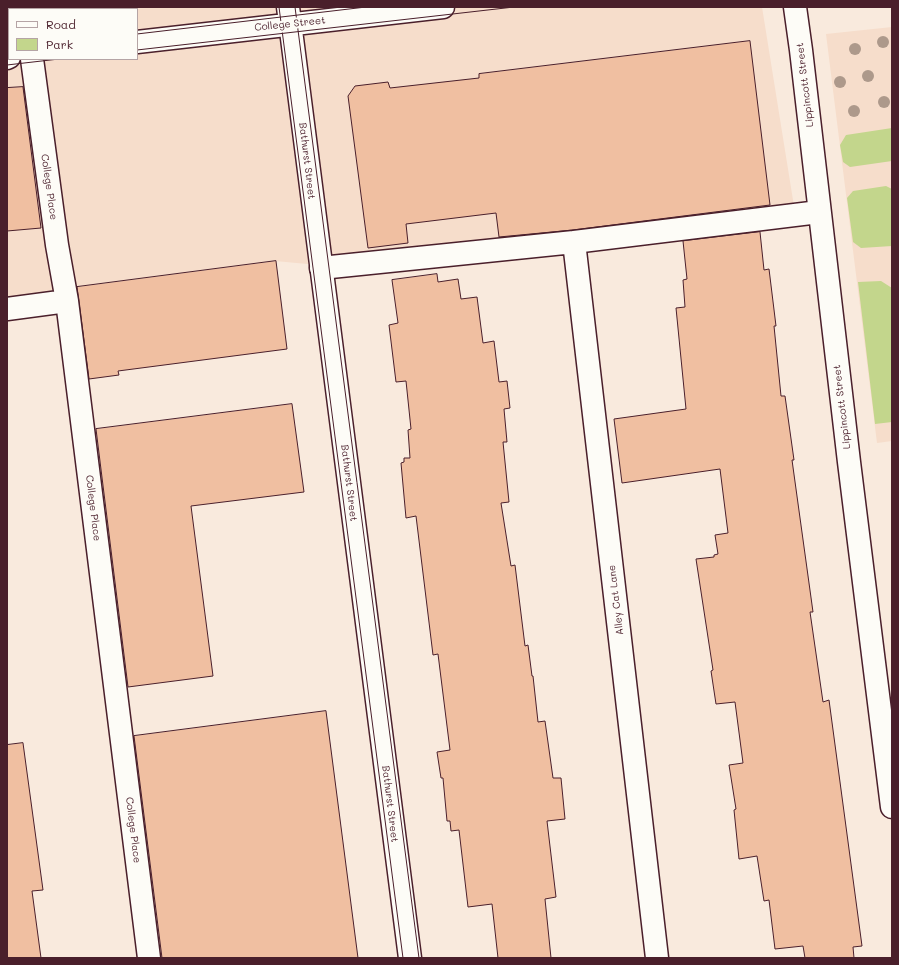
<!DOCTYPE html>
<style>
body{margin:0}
#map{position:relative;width:899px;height:965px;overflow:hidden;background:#f9eadd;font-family:Mali,sans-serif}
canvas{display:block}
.frame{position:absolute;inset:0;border:8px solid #4a1f2b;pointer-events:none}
.legend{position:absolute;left:8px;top:8px;width:130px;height:52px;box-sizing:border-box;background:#fdfcf7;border:1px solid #b5a4a5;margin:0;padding:5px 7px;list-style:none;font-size:12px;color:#4a1f2b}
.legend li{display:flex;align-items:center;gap:8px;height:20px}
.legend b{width:20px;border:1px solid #b5a4a5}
</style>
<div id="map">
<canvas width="899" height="965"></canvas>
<div class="frame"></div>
<ul class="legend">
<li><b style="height:5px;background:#fdfcf7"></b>Road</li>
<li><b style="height:11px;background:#c3d68c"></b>Park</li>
</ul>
</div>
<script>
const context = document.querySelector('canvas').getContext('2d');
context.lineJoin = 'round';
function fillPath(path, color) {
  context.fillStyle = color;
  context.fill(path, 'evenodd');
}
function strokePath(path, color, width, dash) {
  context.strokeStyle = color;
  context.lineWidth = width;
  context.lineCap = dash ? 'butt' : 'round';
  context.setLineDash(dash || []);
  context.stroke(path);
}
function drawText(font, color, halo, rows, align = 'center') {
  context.font = font + ' Mali,sans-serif';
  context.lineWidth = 4;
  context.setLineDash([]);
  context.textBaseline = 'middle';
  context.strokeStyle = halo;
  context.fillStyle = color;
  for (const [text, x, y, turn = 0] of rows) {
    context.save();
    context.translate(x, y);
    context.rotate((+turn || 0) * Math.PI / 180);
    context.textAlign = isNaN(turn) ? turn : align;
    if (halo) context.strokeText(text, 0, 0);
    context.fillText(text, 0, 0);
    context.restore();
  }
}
fillPath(new Path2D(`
 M 7,7 L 762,7 L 797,225 L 372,270 L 275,261 L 75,287 L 7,319 ZM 9,9 L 137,9 L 137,59 L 9,59 Z
 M 892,27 L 892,441 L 877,443 L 826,34 Z`), '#f6ddcb');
fillPath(new Path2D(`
 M 892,128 L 892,161 L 850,167 L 843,162 L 840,145 L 846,135 Z
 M 886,186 L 892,189 L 892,246 L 861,248 L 853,242 L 847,198 L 853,191 Z
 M 881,281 L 892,288 L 892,422 L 875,424 L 858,282 Z`), '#c3d68c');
const building = new Path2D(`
 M 750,41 L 770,205 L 573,230 L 499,237 L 496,213 L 406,224 L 408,243 L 368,248 L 348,96 L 355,86 L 388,82 L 390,88 L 479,78 L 479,74 Z
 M 23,87 L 41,228 L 7,231 L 7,88 Z
 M 760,232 L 764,270 L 769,269 L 776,326 L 774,326 L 781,396 L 785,396 L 794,460 L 792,460 L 813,612 L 810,612 L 823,702 L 829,700 L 862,946 L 853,947 L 854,958 L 805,958 L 803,946 L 775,949 L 769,900 L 764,901 L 757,856 L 739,859 L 734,810 L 736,809 L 729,765 L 743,763 L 735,702 L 716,704 L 711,671 L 713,670 L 696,559 L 714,557 L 714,555 L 718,554 L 715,535 L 728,533 L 720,469 L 622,483 L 614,419 L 686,409 L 676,308 L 685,307 L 683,280 L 687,279 L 683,241 Z
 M 276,261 L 287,349 L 118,371 L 119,375 L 89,379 L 77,287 Z
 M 437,274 L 438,282 L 458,279 L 461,299 L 477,297 L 483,343 L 494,341 L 499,382 L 507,381 L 510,408 L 504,409 L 507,442 L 503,442 L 509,502 L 501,503 L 511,566 L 515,565 L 525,646 L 528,645 L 532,676 L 533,676 L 538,722 L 545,721 L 553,778 L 561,778 L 565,819 L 547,821 L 556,897 L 545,899 L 551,958 L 498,958 L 492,904 L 468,907 L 459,830 L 451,831 L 450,821 L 447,821 L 443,778 L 441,778 L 437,752 L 450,750 L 438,654 L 433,655 L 416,516 L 406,518 L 401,463 L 404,462 L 404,458 L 410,458 L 408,430 L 411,429 L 406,381 L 396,382 L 389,325 L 398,323 L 392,280 Z
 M 292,404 L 304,492 L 191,506 L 213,676 L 128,687 L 96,429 Z
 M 326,711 L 358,958 L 162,958 L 134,736 Z
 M 23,743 L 43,890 L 32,891 L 41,958 L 7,958 L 7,745 Z`);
fillPath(building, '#f0bfa1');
strokePath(building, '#4a1f2b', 1);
const minor = new Path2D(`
 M 795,7 L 801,50 L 849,462 L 892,807
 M 32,59 L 57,245 L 67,301 L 149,958
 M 574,242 L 657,958
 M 321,268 L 574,242 L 819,212
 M 7,309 L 67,301`);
const major = new Path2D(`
 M 288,7 L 410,958
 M 137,42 L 443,7
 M 7,58 L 9,57`);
strokePath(minor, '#4a1f2b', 25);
strokePath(major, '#4a1f2b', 25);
strokePath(minor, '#fdfcf7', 22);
strokePath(major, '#fdfcf7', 22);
strokePath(new Path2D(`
 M 279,7 L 403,958
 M 295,7 L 419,958
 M 137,34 L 366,7
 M 7,49 L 9,49
 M 137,50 L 514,7
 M 7,65 L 59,59`), '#4a1f2b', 1);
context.fillStyle = '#ad998b';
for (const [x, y] of [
 [883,42],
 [855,49],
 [868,76],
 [840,82],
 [884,102],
 [854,111]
]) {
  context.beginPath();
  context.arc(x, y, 6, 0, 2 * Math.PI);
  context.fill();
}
drawText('10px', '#4a1f2b', '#fdfcf7', [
 ["College Street",290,24,-6],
 ["Lippincott Street",805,85,-97],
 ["Bathurst Street",307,161,83],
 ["College Place",49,187,82],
 ["Lippincott Street",842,407,-97],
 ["Bathurst Street",349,483,83],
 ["College Place",93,508,83],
 ["Alley Cat Lane",616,600,-97],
 ["Bathurst Street",390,804,83],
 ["College Place",133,830,83]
]);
</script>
